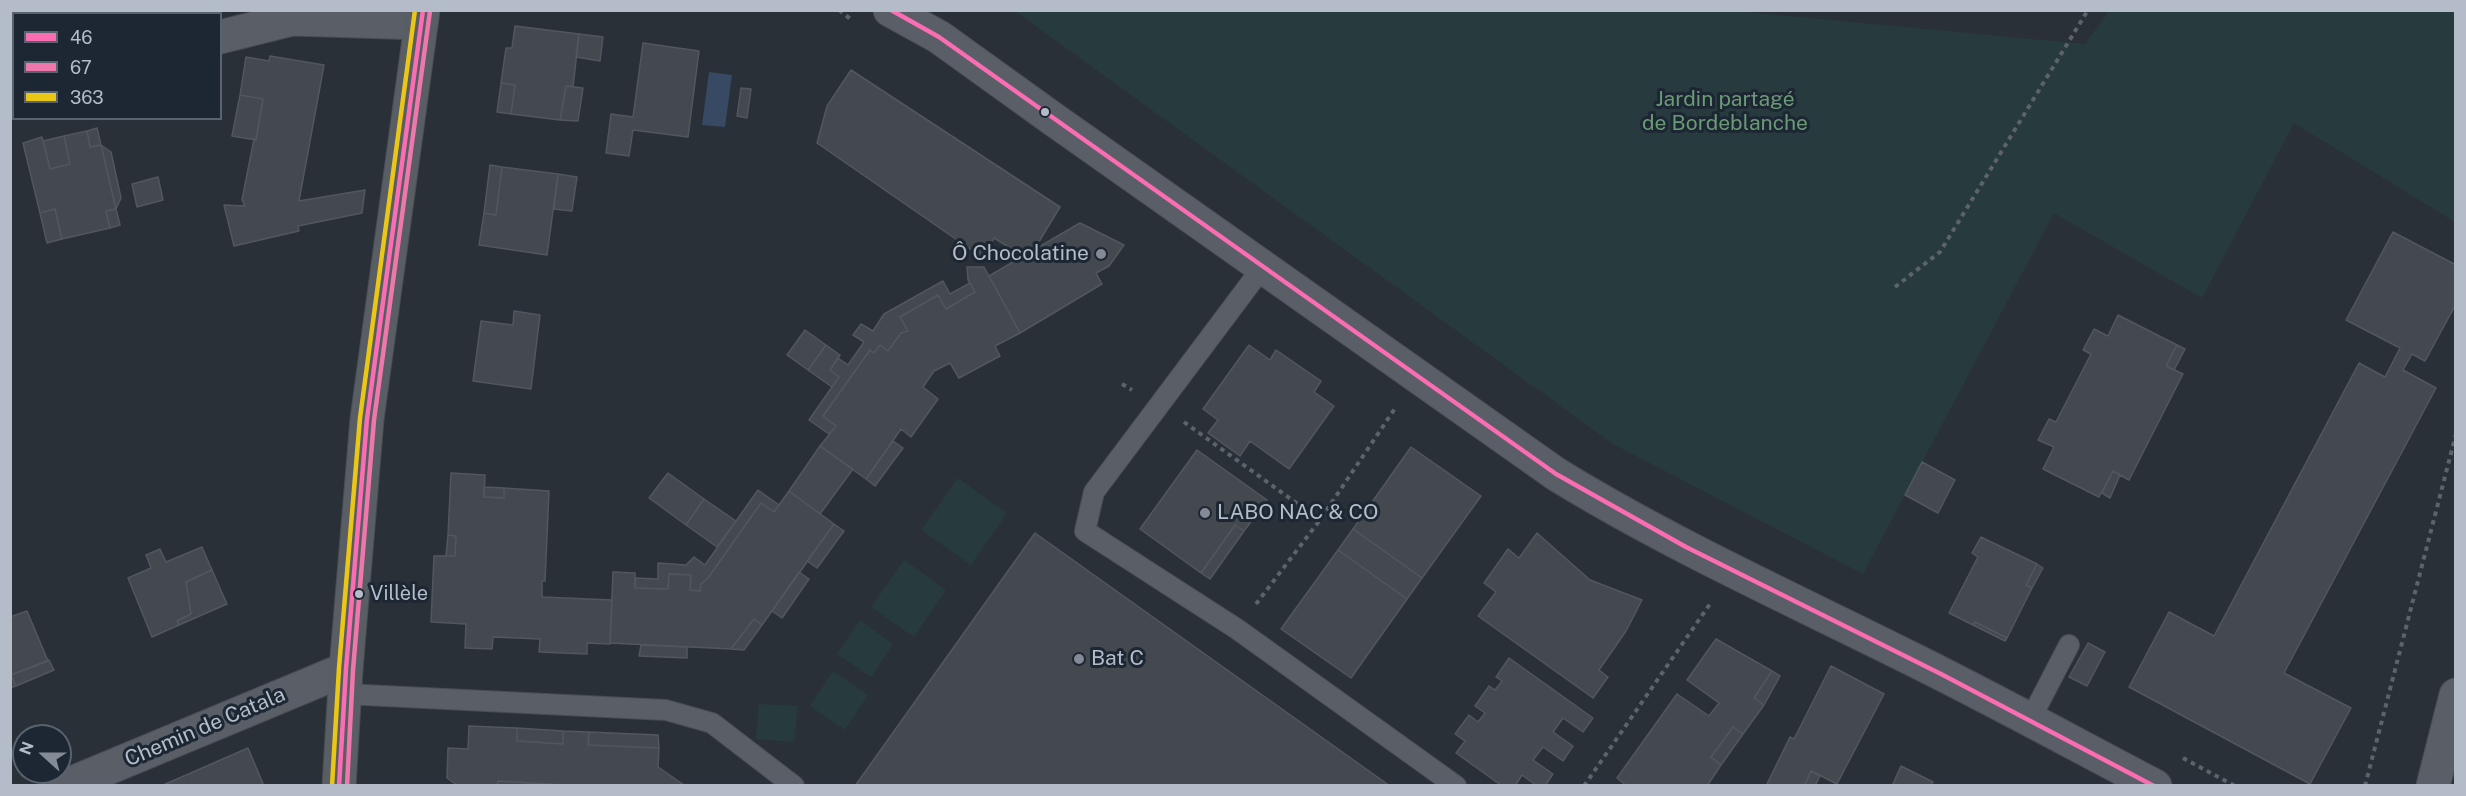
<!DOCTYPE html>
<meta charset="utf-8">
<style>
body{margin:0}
#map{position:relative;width:2466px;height:796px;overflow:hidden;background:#2a3038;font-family:"Public Sans",sans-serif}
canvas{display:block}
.frame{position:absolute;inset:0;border:12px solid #b4bcc9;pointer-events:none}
.legend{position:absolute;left:12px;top:12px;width:210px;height:108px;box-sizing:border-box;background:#1d2633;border:2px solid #59626f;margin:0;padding:8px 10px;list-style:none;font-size:18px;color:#b4bcc9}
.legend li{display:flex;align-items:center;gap:12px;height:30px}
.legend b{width:30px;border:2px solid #59626f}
.north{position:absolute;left:12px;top:724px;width:60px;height:60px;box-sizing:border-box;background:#1d2633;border:2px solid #59626f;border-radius:50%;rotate:291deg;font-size:16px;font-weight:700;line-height:24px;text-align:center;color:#b4bcc9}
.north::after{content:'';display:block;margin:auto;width:21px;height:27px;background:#848b96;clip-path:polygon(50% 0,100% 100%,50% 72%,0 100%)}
</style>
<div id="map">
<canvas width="2466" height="796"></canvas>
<div class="frame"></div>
<ul class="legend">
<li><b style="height:8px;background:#fa6db2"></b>46</li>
<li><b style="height:8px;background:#ee78ac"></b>67</li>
<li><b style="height:8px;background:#eac616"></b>363</li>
</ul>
<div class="north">N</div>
</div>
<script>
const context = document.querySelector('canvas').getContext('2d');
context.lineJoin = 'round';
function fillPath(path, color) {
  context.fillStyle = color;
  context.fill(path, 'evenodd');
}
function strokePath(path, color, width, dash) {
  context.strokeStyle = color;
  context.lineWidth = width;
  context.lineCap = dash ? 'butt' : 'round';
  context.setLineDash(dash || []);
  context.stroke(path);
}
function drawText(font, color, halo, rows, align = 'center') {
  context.font = font + ' "Public Sans",sans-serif';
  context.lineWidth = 6;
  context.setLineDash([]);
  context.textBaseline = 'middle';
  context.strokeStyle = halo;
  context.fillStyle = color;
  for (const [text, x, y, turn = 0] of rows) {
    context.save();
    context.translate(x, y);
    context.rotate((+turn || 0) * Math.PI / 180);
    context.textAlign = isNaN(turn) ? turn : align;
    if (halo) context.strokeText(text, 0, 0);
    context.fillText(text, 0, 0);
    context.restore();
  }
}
fillPath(new Path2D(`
 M 1724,10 L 2085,44 L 2109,11 L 2455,11 L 2455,222 L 2294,123 L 2202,298 L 2054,213 L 1863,574 L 1613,444 L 1015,11 Z
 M 958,478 L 1007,513 L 971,565 L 921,530 Z
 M 904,560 L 946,590 L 914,637 L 871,607 Z
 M 860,620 L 893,644 L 871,677 L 837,654 Z
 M 833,671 L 868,695 L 845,730 L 810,706 Z
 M 759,704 L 798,706 L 794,742 L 756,739 Z`), '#273a3e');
fillPath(new Path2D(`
 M 709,72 L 732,75 L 725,127 L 702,125 Z`), '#384963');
const building = new Path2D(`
 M 10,10 L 39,10 L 40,14 L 14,14 L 14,50 L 10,51 Z
 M 113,10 L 147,10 L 148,14 L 101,13 Z
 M 161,10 L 223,10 L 224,11 L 212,14 L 162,14 Z
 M 515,26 L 579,34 L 573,87 L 566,86 L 560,120 L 511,114 L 515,85 L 501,83 L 506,48 L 512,48 Z
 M 579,34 L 603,37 L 600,61 L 576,57 Z
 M 643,43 L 699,51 L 688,137 L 633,130 L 629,156 L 606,153 L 611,114 L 633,117 Z
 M 270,56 L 324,65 L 299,201 L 365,190 L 362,213 L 298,226 L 299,231 L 234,246 L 224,205 L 245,206 L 242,200 L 254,139 L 256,140 L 263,99 L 240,95 L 246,57 L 269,61 Z
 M 851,70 L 1060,207 L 1037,245 L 1020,254 L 994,238 L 983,258 L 817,143 L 827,106 Z
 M 501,83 L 515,85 L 511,114 L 497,112 Z
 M 566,86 L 583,88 L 578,121 L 560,120 Z
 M 741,88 L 751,89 L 747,118 L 737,116 Z
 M 240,95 L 263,99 L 256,140 L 232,136 Z
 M 97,128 L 101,145 L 90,147 L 87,131 Z
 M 87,131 L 90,147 L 101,145 L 116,209 L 106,211 L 110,228 L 62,239 L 55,209 L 40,213 L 23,143 L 42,137 L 50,169 L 70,164 L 64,136 Z
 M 64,136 L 70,164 L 50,169 L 43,141 Z
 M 101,145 L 111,152 L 121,198 L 116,209 Z
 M 490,165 L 502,167 L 496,215 L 484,213 Z
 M 502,167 L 558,174 L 547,255 L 479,245 L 484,213 L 496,215 Z
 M 558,174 L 577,177 L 572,211 L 554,209 Z
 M 158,177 L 163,200 L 137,207 L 132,184 Z
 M 55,209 L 62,239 L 47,243 L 40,213 Z
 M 116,209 L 120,225 L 110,228 L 106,211 Z
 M 1080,223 L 1124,245 L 1109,266 L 1096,273 L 1102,284 L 1020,333 L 989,276 Z
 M 2393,232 L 2456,265 L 2456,304 L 2425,361 L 2412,354 L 2403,370 L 2436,388 L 2284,673 L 2351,708 L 2310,784 L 2129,687 L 2169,612 L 2214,636 L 2359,363 L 2385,377 L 2400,348 L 2346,320 Z
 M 967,267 L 984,267 L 1020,333 L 995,346 L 1000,356 L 959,378 L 950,363 L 934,371 L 923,387 L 938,399 L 911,437 L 901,429 L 866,479 L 820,446 L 836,426 L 823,416 L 870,350 L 874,353 L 880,345 L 888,351 L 901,333 L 908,331 L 900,317 L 938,295 L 946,309 L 975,292 L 968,280 Z
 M 943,281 L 950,294 L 970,283 L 975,292 L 946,309 L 938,295 L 900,317 L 908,331 L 901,333 L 888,351 L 880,345 L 874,353 L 870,350 L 823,416 L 836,426 L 829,434 L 809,420 L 839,377 L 830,370 L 838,358 L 848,365 L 864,342 L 853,335 L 861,324 L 873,331 L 884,314 Z
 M 514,311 L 540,315 L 531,389 L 473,381 L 481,321 L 513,325 Z
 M 2118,315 L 2177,345 L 2166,366 L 2183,374 L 2129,480 L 2113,471 L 2099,497 L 2043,469 L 2054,447 L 2038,440 L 2049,419 L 2056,422 L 2091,354 L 2083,350 L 2094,329 L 2108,336 Z
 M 805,330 L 826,345 L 808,370 L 787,355 Z
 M 826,345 L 840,355 L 830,370 L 839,377 L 832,387 L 808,370 Z
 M 1249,345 L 1270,360 L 1276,350 L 1321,381 L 1314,392 L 1334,406 L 1289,469 L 1250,441 L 1240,456 L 1208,433 L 1218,420 L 1203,409 Z
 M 2177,345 L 2185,349 L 2174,370 L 2166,366 Z
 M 893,441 L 903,448 L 875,486 L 866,479 Z
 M 820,446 L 853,469 L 820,514 L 789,491 Z
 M 1411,447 L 1481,496 L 1422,578 L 1353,529 Z
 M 1197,450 L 1267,500 L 1244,531 L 1235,525 L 1201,573 L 1140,529 Z
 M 1922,462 L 1955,480 L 1938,513 L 1905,495 Z
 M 2113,471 L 2120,475 L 2110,498 L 2102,493 Z
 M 451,473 L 485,475 L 484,497 L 504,498 L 504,488 L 549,491 L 545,581 L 542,581 L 542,597 L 612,600 L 610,644 L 587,643 L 587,654 L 539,652 L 540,639 L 493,637 L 492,649 L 465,648 L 466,624 L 431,622 L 434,556 L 455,556 L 456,536 L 448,535 Z
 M 668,473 L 704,499 L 686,525 L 649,498 Z
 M 484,487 L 504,488 L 504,498 L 484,497 Z
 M 758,490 L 779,505 L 774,512 L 761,503 L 708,578 L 701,584 L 700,591 L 690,590 L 691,575 L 669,574 L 668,589 L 635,588 L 636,578 L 658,579 L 658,563 L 686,565 L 694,557 L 705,565 Z
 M 789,491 L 834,524 L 762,625 L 754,619 L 731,649 L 610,643 L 613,572 L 635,573 L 635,588 L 668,589 L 669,574 L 691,575 L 690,590 L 700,591 L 701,584 L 708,578 L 761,503 L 774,512 Z
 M 704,499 L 736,521 L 717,547 L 686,525 Z
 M 834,524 L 844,531 L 817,568 L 807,561 Z
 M 1235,525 L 1244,531 L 1210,579 L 1201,573 Z
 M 1353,529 L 1422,578 L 1407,599 L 1338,550 Z
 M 1035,533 L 1390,786 L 855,786 Z
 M 1537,533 L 1590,580 L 1642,600 L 1626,631 L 1599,670 L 1608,677 L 1593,698 L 1478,616 L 1496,592 L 1484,583 L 1508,549 L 1519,558 Z
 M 448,535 L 456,536 L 455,556 L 446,556 Z
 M 1981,537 L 2037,564 L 2026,585 L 2032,588 L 2007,638 L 1975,622 L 1973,625 L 1949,613 L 1978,557 L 1972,553 Z
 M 202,547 L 212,570 L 186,582 L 191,614 L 177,621 L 179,625 L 152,637 L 128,578 L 151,568 L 146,555 L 160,549 L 166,562 Z
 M 1338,550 L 1407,599 L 1351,678 L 1281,629 Z
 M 2037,564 L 2043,568 L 2032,588 L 2026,585 Z
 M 212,570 L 227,604 L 179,625 L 177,621 L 191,614 L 186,582 Z
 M 799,572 L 809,579 L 782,618 L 772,611 Z
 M 27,611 L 48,661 L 11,675 L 16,686 L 10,688 L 10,617 Z
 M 754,619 L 762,625 L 744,650 L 731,649 Z
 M 1975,622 L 2007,638 L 2005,641 L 1973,625 Z
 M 1716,639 L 1772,671 L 1754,698 L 1764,705 L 1743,734 L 1733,727 L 1711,757 L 1721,765 L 1707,786 L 1627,786 L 1617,778 L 1677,694 L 1709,716 L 1719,703 L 1687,680 Z
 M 2088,643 L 2105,652 L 2087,686 L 2069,677 Z
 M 641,645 L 687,647 L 687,658 L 639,656 Z
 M 1509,658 L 1593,718 L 1583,732 L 1563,718 L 1553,732 L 1573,746 L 1563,761 L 1543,747 L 1533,760 L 1553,774 L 1545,786 L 1537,786 L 1522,775 L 1515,786 L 1502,786 L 1456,753 L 1465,741 L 1455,734 L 1469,715 L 1478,722 L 1485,713 L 1475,706 L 1489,686 L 1495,690 L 1502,681 L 1496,677 Z
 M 49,660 L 54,670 L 16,686 L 11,675 Z
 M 1831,666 L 1884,694 L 1837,784 L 1811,771 L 1804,786 L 1766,786 L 1790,737 L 1794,739 Z
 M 1772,671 L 1780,676 L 1764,705 L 1754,698 Z
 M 469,726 L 517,728 L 517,741 L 563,744 L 563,731 L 589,732 L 588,745 L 659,748 L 658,767 L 684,785 L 580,786 L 498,781 L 497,786 L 458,786 L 447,778 L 448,748 L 468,749 Z
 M 1733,727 L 1743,734 L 1721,765 L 1711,757 Z
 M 517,728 L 563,731 L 563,744 L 517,741 Z
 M 589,732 L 658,735 L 659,748 L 588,745 Z
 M 248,748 L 264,786 L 161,786 Z
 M 1901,766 L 1933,782 L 1931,786 L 1892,786 Z
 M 1811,771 L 1820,776 L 1815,786 L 1804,786 Z
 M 498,781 L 580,786 L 497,786 Z`);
fillPath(building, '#444950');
strokePath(building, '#52575f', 1.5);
const service = new Path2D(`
 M 1262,268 L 1094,492 L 1085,531 L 1237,629 L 1456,786
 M 345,694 L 666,710 L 712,723 L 794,786
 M 2030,720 L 2069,645`);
const minor = new Path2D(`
 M 890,10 L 939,37 L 1053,119 L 1556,474 C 1670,544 1790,598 1910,658 C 1993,699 2073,743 2155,786
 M 220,37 L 292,19 L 421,23
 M 10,91 L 14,90
 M 65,786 L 346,669
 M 2433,786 L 2456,695`);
const secondary = new Path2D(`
 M 339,786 L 346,669 L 367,419 L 423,10`);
strokePath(service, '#484c53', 22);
strokePath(minor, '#484c53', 35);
strokePath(secondary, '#484c53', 35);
strokePath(new Path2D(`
 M 839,10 L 853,21
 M 1895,287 L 1940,252 L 2088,10
 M 1122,384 L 1132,390
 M 1184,422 L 1320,520
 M 1256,604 L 1320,520 L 1396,407
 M 2183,758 L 2235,786
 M 1584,786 L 1712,601
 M 2365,786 L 2456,434`), '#5d636a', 4, [4.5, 4.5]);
strokePath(service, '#5a5e66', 20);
strokePath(minor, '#5a5e66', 33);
strokePath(secondary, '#595d64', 33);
strokePath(new Path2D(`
 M 891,10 L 939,37 L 1556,474 L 1686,547 L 1941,674 L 2154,786
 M 339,786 L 346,669 L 367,419 L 423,10`), '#fa6db2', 4.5);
strokePath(new Path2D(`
 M 347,786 L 353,670 L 374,420 L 430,11`), '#ee78ac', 4.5);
strokePath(new Path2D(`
 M 332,786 L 339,668 L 360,418 L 415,10`), '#eac616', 4.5);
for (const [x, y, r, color] of [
 [1045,112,5,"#b4bcc9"],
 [1101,254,6,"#848b96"],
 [1205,513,6,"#848b96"],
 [359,594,5,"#b4bcc9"],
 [1079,659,6,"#848b96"]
]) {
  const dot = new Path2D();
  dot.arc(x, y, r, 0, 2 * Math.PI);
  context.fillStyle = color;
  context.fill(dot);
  strokePath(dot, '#1d2633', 2);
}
drawText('20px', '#b4bcc9', '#1d2633', [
 ["Villèle",370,594]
], 'left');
drawText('21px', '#6b9a76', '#1d2633', [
 ["Jardin partagé",1725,100],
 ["de Bordeblanche",1725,124]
]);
drawText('21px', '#b4bcc9', '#1d2633', [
 ["Ô Chocolatine",1089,254,"right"],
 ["LABO NAC & CO",1217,513],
 ["Bat C",1091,659]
], 'left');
drawText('21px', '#b4bcc9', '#1d2633', [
 ["Chemin de Catala",205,727,-23]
]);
</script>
